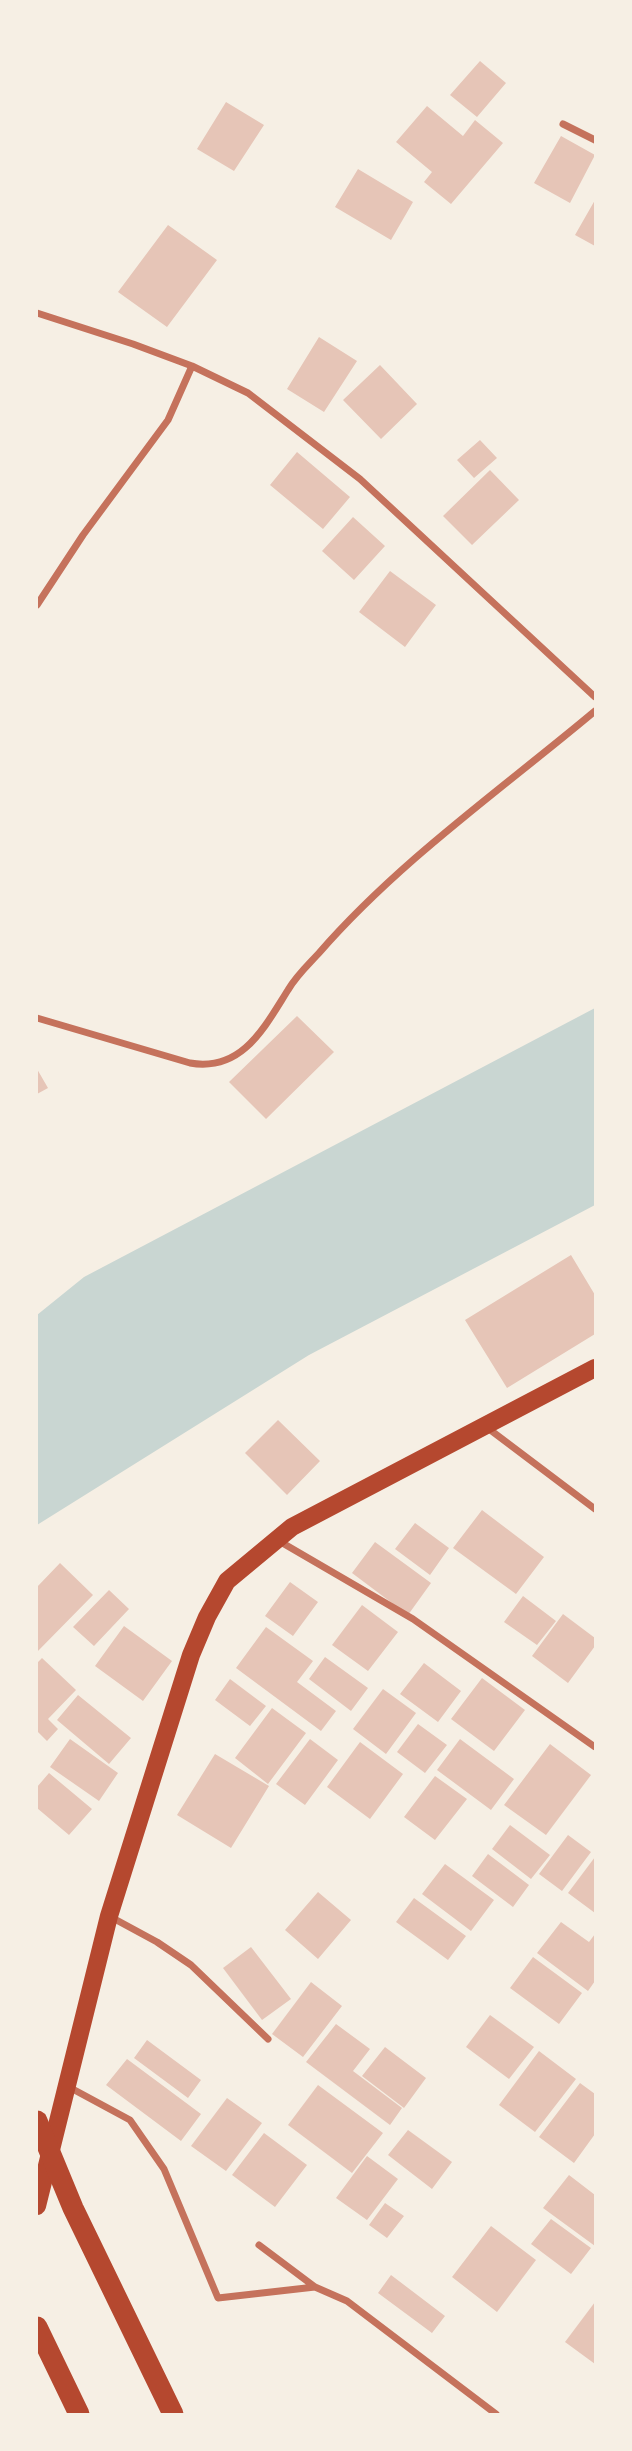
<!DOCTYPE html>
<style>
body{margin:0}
#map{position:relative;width:632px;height:2451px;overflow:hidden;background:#f6efe4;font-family:"Golos Text",sans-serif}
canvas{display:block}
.frame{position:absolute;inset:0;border:38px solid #f6efe4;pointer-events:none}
</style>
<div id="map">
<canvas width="632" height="2451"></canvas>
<div class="frame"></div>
</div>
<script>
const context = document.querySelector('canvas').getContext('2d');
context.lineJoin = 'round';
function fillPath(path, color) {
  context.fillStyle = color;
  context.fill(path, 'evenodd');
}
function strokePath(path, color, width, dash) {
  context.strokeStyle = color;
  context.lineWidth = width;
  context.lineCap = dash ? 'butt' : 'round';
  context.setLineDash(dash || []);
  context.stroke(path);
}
fillPath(new Path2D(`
 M 595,1008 L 595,1205 L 309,1355 L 37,1525 L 37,1315 L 84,1277 Z`), '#c9d6d2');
fillPath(new Path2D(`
 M 480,61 L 506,83 L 477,117 L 450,95 Z
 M 226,102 L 264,125 L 234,171 L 197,149 Z
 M 427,106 L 463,136 L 475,120 L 503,143 L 451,204 L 424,182 L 432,172 L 396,142 Z
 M 561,136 L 595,155 L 570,203 L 534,183 Z
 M 358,169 L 413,202 L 391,240 L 335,207 Z
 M 595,200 L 595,246 L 575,235 Z
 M 168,225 L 217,260 L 167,327 L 118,292 Z
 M 319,337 L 357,361 L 324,412 L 287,389 Z
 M 380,365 L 417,404 L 381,439 L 343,400 Z
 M 480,440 L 497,458 L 474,478 L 457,460 Z
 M 297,452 L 350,497 L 323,529 L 270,485 Z
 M 490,470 L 519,500 L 472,545 L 443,516 Z
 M 353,517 L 385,546 L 354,580 L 322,551 Z
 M 390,571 L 436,605 L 405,647 L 359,612 Z
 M 297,1016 L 334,1052 L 266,1119 L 229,1082 Z
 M 37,1069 L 48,1088 L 37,1094 Z
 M 571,1255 L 595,1295 L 595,1334 L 507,1388 L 465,1320 Z
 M 278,1420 L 320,1461 L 287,1495 L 245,1453 Z
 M 482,1510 L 544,1557 L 516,1594 L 453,1548 Z
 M 415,1523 L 449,1548 L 430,1575 L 395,1549 Z
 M 375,1542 L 431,1583 L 408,1615 L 352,1573 Z
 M 60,1563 L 93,1595 L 37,1652 L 37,1587 Z
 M 290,1582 L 318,1602 L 293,1636 L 265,1616 Z
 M 109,1590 L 129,1609 L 94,1646 L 73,1627 Z
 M 523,1596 L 556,1621 L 537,1645 L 504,1622 Z
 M 362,1605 L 398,1632 L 368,1671 L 332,1645 Z
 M 563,1614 L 595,1638 L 595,1646 L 568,1683 L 532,1656 Z
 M 124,1626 L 172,1661 L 143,1701 L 95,1666 Z
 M 266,1627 L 313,1661 L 297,1682 L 336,1711 L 321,1731 L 236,1668 Z
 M 325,1657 L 368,1688 L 351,1711 L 309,1679 Z
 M 42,1658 L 76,1690 L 48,1719 L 58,1729 L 47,1741 L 37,1731 L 37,1663 Z
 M 424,1663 L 461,1691 L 438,1722 L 400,1694 Z
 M 482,1678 L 525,1710 L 494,1751 L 451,1719 Z
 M 230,1679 L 266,1706 L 250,1726 L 215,1700 Z
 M 383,1689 L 416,1713 L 386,1754 L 353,1729 Z
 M 78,1695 L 131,1738 L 109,1764 L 57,1720 Z
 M 272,1708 L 306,1733 L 268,1784 L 235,1758 Z
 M 418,1724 L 447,1745 L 425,1773 L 397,1752 Z
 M 70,1739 L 118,1773 L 99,1801 L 50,1767 Z
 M 310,1739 L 338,1760 L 305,1805 L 276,1784 Z
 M 460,1739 L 514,1779 L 491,1810 L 437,1770 Z
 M 360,1742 L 403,1774 L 370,1819 L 327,1787 Z
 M 550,1744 L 591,1775 L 546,1835 L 504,1805 Z
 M 215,1754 L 269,1786 L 231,1848 L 177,1815 Z
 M 49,1773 L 92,1809 L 69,1835 L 37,1808 L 37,1787 Z
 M 435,1776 L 467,1799 L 435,1840 L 404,1817 Z
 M 510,1825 L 550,1855 L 531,1879 L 492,1849 Z
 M 568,1835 L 591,1852 L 562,1891 L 539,1874 Z
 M 488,1854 L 529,1885 L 513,1907 L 472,1876 Z
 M 595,1857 L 595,1913 L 568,1893 Z
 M 445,1864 L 494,1900 L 471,1931 L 422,1894 Z
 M 318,1892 L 351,1920 L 318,1959 L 285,1930 Z
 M 414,1898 L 466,1936 L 448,1960 L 396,1922 Z
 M 561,1922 L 589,1942 L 595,1934 L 595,1981 L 588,1991 L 537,1953 Z
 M 251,1947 L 291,1999 L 262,2020 L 223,1968 Z
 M 533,1957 L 582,1993 L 559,2024 L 510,1988 Z
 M 311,1982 L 342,2006 L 303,2057 L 272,2034 Z
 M 490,2015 L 534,2047 L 509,2079 L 466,2047 Z
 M 336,2024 L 370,2049 L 353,2071 L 402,2108 L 390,2125 L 306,2062 Z
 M 147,2040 L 201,2080 L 188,2098 L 134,2058 Z
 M 385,2047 L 426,2078 L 404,2108 L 362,2076 Z
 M 539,2051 L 576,2079 L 535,2132 L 499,2105 Z
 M 127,2059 L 201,2114 L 181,2141 L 106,2085 Z
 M 580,2083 L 595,2094 L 595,2134 L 574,2163 L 539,2137 Z
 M 318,2085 L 383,2133 L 352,2173 L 288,2125 Z
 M 227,2098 L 262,2123 L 226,2171 L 191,2146 Z
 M 408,2130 L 452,2162 L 432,2189 L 388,2155 Z
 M 264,2133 L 307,2165 L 275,2207 L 232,2175 Z
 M 367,2156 L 398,2179 L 367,2220 L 336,2198 Z
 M 569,2175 L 595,2195 L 595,2246 L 543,2208 Z
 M 385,2203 L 404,2216 L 387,2238 L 369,2225 Z
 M 551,2219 L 591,2248 L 571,2274 L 531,2244 Z
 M 491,2226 L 536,2260 L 497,2312 L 452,2277 Z
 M 391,2275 L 445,2316 L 432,2333 L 378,2293 Z
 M 595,2302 L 595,2364 L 565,2342 Z`), '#e6c5b7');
strokePath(new Path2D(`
 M 563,124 L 595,140
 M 37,313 L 133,344 L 192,366 L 248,393 L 360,479 L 595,697
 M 37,605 L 83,535 L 168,420 L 192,366
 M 37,1018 L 190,1063 C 242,1072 264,1028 288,990 C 296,976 308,965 319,953 C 399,861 502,789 595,711
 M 485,1426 L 595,1509
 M 279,1541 L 413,1619 L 595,1747
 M 109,1916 L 157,1942 L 191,1965 L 268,2039
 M 67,2086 L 130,2120 L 164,2169 L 218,2298 L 315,2287
 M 259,2245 L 315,2287 L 347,2301 L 496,2414`), '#c5725c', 7);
strokePath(new Path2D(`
 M 37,2206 L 109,1916 L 191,1655 L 207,1617 L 227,1581 L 292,1527 L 595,1368`), '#b5482f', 18);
strokePath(new Path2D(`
 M 37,2121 L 73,2208 L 173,2414
 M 37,2327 L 79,2414`), '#b5482f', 21);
</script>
